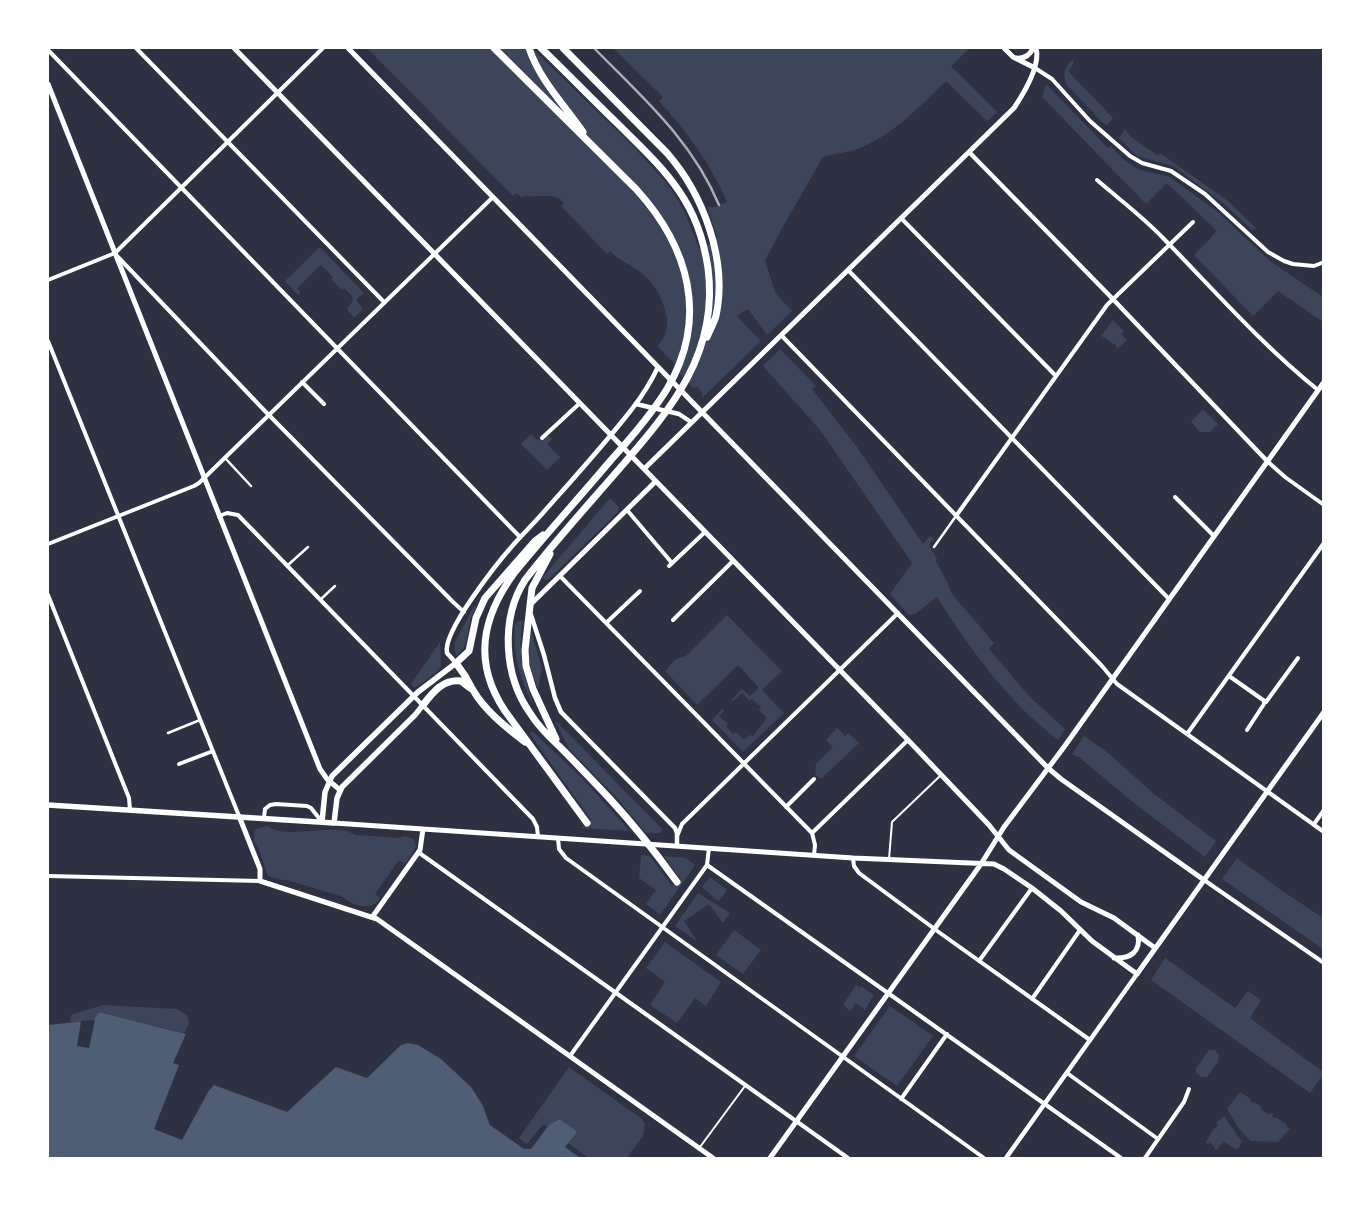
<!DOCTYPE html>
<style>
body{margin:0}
#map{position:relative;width:1371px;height:1206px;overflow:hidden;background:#2d3142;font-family:"Asap Condensed",sans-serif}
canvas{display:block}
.frame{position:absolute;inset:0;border:49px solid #fff;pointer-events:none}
</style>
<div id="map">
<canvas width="1371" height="1206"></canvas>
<div class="frame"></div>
</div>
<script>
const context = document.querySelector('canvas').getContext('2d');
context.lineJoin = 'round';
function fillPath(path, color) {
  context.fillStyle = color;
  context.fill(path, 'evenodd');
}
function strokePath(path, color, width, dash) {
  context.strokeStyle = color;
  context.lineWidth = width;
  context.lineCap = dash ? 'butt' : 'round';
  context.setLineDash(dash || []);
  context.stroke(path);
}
fillPath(new Path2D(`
 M 367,48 L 532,48 L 632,145 L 664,180 L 674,193 L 686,215 L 699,248 L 714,243 L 717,236 L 707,207 L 715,207 L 727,202 C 710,163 688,133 659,101 L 663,97 L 613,48 L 970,48 L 951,66 L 997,112 L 987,121 L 946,81 C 918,108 892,137 854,150 C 844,153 833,154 823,157 L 782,228 L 765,261 L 776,294 L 792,311 L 767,335 L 748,309 L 737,316 L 761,341 L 702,398 L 702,392 L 697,387 L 693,388 L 674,368 L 675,364 L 657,346 C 666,337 669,327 666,314 C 662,295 652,280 636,269 C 627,263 617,259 610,251 L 607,254 L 561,206 L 564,203 C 553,191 539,198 525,196 L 522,198 L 517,193 L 513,196 Z
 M 1072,60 L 1074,62 L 1069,72 L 1113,118 L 1107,125 L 1103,123 L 1067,85 C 1062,74 1064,68 1072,60 Z
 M 1046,84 L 1108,148 L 1111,146 L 1124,160 L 1140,170 L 1168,176 L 1218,212 L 1270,261 L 1323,297 L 1323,322 L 1278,291 L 1253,316 L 1194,255 L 1217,231 L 1167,183 L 1146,204 L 1042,97 Z
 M 1125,129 L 1130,136 L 1158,156 L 1160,153 L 1228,201 L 1256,228 L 1252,230 L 1223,203 L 1173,166 L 1137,156 L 1119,138 Z
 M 320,247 L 364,293 L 356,300 L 363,309 L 354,318 L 347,309 L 352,302 L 353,297 L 344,288 L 342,290 L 331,279 L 333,277 L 321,265 L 297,288 L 301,293 L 298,295 L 285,281 Z
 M 1113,320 L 1124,331 L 1121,334 L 1127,340 L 1117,349 L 1115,344 L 1111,343 L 1107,339 L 1101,336 Z
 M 780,349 L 816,386 L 812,389 L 857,447 L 923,544 L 930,536 L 934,539 L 929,545 L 937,559 L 936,561 L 947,582 L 952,594 L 994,643 L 989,649 L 1030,697 L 1065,729 L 1058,740 C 1007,701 971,650 937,597 L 915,614 L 909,615 L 890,594 L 912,563 L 820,430 L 763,366 Z
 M 1203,409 L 1218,424 L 1210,432 L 1200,432 L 1191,422 Z
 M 531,434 L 538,441 L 546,434 L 552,439 L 547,444 L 560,457 L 547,470 L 521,444 Z
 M 610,498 L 619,507 L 618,512 L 547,581 L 542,578 Z
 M 474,606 L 476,607 C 474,612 473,613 471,618 C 467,631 469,648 456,656 L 454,644 Z
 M 727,615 L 782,671 L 762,690 L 784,713 L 743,752 L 712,720 L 722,709 L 724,711 L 719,716 L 728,724 L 726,726 L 733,734 L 736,732 L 744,740 L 750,735 L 753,736 L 767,718 L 759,710 L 761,707 L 752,699 L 750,701 L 742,693 L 732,702 L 731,700 L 742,689 L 750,696 L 759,688 L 738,665 L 697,705 L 665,671 L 676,659 L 686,656 Z
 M 519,621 L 523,621 C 517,652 524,677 534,706 C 520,680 512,653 515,624 Z
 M 531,630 L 542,669 L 538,689 C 532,672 523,647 531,630 Z
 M 440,642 L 441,666 L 436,673 L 414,688 L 411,684 Z
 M 554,719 L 663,830 L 660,833 L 646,833 L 617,798 L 569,749 Z
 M 837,728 L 845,736 L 848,733 L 859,743 L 821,779 L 815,774 L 816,764 L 833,747 L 826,740 Z
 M 532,731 L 581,777 L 630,831 L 581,828 L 591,820 L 530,734 Z
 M 1084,736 L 1107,752 L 1153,793 L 1216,841 L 1205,857 L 1129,799 L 1080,758 L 1072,754 Z
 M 267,826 C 288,841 336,821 355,835 L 399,838 L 405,836 L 414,839 L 416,847 L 405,864 L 399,860 L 375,894 L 380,898 C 373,911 353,907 343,897 L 287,880 L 281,880 L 268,876 L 258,847 L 254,841 L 254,832 L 256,829 Z
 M 641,855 L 650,856 L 672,886 L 681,880 L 664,856 L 686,858 L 695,865 L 660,915 L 646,904 L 656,890 L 639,878 Z
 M 1237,858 L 1281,890 L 1323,918 L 1323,949 L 1222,879 Z
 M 710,877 L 727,890 L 719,901 L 715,899 L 702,887 Z
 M 698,893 L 730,913 L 723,923 L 709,904 L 684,921 L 696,939 L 695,940 L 675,926 Z
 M 734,930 L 761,950 L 743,974 L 716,955 Z
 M 665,942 L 721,982 L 706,1006 L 695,998 L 677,1023 L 650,1005 L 665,982 L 646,968 Z
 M 1165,958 L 1235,1008 L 1248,991 L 1261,1000 L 1250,1018 L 1323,1072 L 1323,1075 L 1310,1093 L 1151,980 Z
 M 856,985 L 860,988 L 861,986 L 874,995 L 865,1010 L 856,1003 L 850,1011 L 843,1005 Z
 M 103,1005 L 177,1009 L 188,1016 L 189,1024 L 184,1033 L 99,1012 L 95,1020 L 70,1022 L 71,1015 Z
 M 890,1006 L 933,1036 L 897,1086 L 854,1056 Z
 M 1209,1050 L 1215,1050 L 1219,1055 L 1218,1062 L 1207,1077 L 1201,1077 L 1196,1073 L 1196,1068 Z
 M 569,1067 L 642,1119 L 645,1124 L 643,1136 L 627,1158 L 589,1158 L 568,1143 L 576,1132 L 549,1125 L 547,1127 L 543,1124 L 528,1143 L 526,1144 L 519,1138 Z
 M 1240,1092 L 1251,1099 L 1250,1101 L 1253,1103 L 1254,1102 L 1262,1107 L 1261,1109 L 1269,1115 L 1271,1113 L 1273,1114 L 1272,1116 L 1275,1118 L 1276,1117 L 1287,1125 L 1286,1126 L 1290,1129 L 1278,1142 L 1251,1141 L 1239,1129 L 1227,1109 Z
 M 1224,1116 L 1242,1142 L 1237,1150 L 1224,1142 L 1216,1150 L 1210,1142 L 1208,1144 L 1206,1142 L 1214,1128 L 1216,1129 L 1218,1125 L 1216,1123 Z`), '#3c4559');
fillPath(new Path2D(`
 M 99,1012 L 186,1034 L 173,1063 L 179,1065 L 154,1129 L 182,1140 L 208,1092 L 214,1085 L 287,1112 L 336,1067 L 367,1078 L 401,1045 L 408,1043 L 418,1045 L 441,1059 L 471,1087 L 482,1104 L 490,1125 L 524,1149 L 531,1149 L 549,1125 L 560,1119 L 577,1132 L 565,1147 L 580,1158 L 48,1158 L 48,1025 L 94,1020 Z`), '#4f5d75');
fillPath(new Path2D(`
 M 95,1020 L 89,1048 L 77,1046 L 81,1021 Z`), '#2d3142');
strokePath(new Path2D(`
 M 889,859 L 892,822 L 941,775
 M 700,1147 L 745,1086`), '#fff', 2);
strokePath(new Path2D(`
 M 225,458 L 251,486
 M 934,547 L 956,516
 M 288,565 L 308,547
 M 321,599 L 335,586
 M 168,733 L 200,720`), '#fff', 2.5);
strokePath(new Path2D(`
 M 136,48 L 384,302
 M 48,50 L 520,537
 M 1035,68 L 1052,79 L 1090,121 L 1130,156 L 1142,163 L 1171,171 L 1205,194 L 1268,252 L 1284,261 L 1293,264 L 1314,266 L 1324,262
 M 1097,180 C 1119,199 1143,217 1163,238 C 1214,290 1261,344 1318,390
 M 901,218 L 1056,376
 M 118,257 L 263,409 L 453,602 L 464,612
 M 848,270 L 1169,599
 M 48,280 L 115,253 L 323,48
 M 781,335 L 1102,666 L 1117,684 L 1324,832
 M 48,341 L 239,816
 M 302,382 L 324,404
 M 542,438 L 580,403
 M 1267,461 L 1285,477 L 1324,505
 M 1175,497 L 1214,536
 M 627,510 L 672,563
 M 219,516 L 227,513 L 238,515 L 533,819 L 537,827 L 538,837
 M 956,516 L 1107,305 L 1193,222
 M 48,544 L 194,486 L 199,483 L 493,197
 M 669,566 L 705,532
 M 560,576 L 812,833 L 815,845 L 814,855
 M 48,595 L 129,798 L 130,810
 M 673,620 L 733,561
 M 606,623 L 640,591
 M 1229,676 L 1266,702 L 1298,658
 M 1247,730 L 1264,704 L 1264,701
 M 1187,734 L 1324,543
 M 179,764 L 213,751
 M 786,807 L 814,779
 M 264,818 L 265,809 L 270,805 L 276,804 L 307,806 L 311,808 L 322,822
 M 1314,824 L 1324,810
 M 812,833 L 908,740
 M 678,834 L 682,824 L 898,613
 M 558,838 L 559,849 L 566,858 L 984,1158
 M 418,852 L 848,1158
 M 853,858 L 854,866 L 859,873 L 940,933 L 1090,1040
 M 707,865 L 1121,1158
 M 48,876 L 260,881
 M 1204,880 L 1324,963
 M 979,961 L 1032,888
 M 1032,999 L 1080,930
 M 570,1056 L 707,865 L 709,848
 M 1067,1073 L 1158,1139
 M 901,1099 L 947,1034
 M 1145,1158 L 1184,1102 L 1189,1089`), '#fff', 4);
strokePath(new Path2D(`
 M 969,152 L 1108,294 L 1267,461
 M 636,404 L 679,414 L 691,422
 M 531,615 L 544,655 L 555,698 L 561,712 L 675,828 L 677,833 L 677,846
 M 456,663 L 447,653 C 442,632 498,562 514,544 C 523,534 533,524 542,514 C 573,479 604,445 632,409 C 642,396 651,382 658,367
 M 1006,1158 L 1137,974`), '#fff', 4.5);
strokePath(new Path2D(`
 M 234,48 L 908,740 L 989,825 L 1009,850 L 1081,902 L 1114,918 L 1155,948
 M 348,48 L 1048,768 L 1061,779 L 1204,880
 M 1004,48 L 1013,57 L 1035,68
 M 1016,58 C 1024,59 1030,55 1033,48
 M 48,84 L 320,769 L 327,779 L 340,790
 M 644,469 L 1014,108 C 1024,93 1041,66 1036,48
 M 530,605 L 656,481
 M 239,816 L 260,869 L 260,881 L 377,919 L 713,1158
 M 334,823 L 853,858 L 994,864 L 1004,869 L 1032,888 L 1061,911 L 1092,941 L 1137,974 L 1324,712
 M 373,916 L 420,850 L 423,829
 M 1114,958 C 1130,959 1141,952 1138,935
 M 770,1158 L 981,864 L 1004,827 L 1064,747 L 1324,382`), '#fff', 5);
strokePath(new Path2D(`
 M 48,805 L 334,823 L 337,798 L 342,787 L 415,715 L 423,705
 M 322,822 L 325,792 L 332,776 L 418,692 L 456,663`), '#fff', 5.5);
strokePath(new Path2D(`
 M 494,48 L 636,189 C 689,247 709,318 667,389 C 651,415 631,438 611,460 C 579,498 546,534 515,572 C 481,618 473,663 505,711 L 587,823
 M 529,48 C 540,81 564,104 583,132
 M 541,48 C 567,73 592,99 618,124 C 640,146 662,166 679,191 C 695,214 704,241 708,268 C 719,353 672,408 620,468 C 588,505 555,541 525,580 C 500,619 504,676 530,713 C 538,726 549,737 560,747 C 577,764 594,782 610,799 C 634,825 656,853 677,882
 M 563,48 L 667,153 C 703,194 728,260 716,316 C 714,323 710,330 707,337
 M 550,554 L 532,588 L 525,650 L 526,666 L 533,689 L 556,739
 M 423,705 C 433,692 443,679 461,681 L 470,688
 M 525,742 C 506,727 485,711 473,690 C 468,680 463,672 456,663 L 469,651 L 476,618 L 485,598 L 535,541 L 543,535`), '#fff', 7);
strokePath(new Path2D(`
 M 594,48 C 642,97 692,140 719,205`), '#abadb3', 2.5);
</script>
